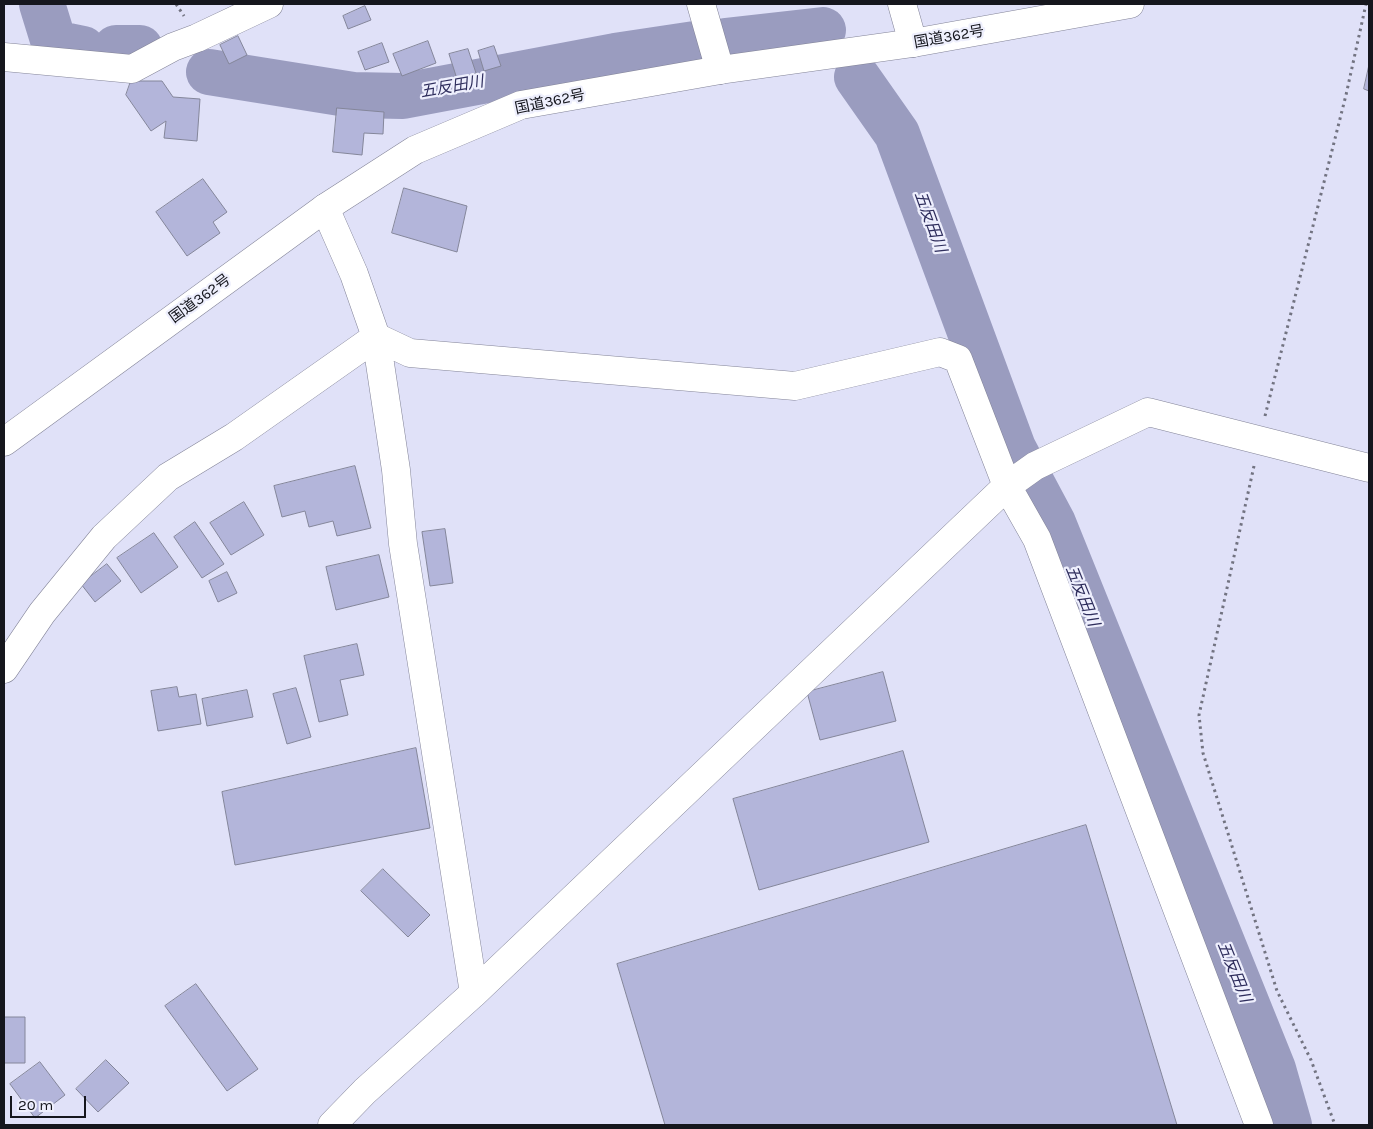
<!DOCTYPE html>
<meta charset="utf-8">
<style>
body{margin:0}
#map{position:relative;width:1373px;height:1129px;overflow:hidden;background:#e0e1f8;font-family:Karla,sans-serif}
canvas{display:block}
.frame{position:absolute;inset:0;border:5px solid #15161d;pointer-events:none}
.scale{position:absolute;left:10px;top:1096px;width:76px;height:22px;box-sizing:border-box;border:2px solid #15161d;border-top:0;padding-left:6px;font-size:15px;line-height:18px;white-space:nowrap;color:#15161d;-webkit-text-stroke:4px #eeeffd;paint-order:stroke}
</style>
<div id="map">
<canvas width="1373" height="1129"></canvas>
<div class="frame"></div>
<div class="scale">20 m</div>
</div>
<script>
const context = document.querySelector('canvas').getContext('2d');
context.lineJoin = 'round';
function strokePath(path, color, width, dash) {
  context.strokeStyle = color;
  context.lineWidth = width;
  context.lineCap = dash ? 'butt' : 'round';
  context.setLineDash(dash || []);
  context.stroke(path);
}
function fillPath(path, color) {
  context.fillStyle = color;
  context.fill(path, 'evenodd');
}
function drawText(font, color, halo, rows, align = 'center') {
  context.font = font + ' Karla,"Noto Sans JP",sans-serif';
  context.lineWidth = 4.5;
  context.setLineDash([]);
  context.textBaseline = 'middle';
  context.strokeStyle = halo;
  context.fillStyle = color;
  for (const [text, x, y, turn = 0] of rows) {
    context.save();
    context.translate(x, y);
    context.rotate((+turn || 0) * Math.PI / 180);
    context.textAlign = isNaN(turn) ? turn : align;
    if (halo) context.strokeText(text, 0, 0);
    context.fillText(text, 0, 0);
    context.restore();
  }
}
strokePath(new Path2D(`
 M 42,4 L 54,43 L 83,49
 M 725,41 L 823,30
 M 116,48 L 140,48
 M 209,72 L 353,95 L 403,96 L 615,56 L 695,44
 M 857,77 L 897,134 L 1013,448 L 1053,523 L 1273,1069 L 1289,1125`), '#9a9cbf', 46);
const building = new Path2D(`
 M 365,6 L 371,20 L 348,29 L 343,16 Z
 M 238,36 L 247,55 L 229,64 L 220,45 Z
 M 428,41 L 436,63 L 402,76 L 393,54 Z
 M 382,43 L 389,62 L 365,70 L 358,52 Z
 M 494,46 L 501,66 L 484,71 L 478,51 Z
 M 468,49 L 476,73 L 457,79 L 449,54 Z
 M 1369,65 L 1369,91 L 1364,89 Z
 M 131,81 L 162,81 L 173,97 L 200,99 L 197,141 L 164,138 L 166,121 L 151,131 L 126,95 Z
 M 337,108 L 384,112 L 383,134 L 364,133 L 362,155 L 333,152 Z
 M 203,179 L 227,212 L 213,222 L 220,233 L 187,256 L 156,212 Z
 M 404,188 L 467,206 L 457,252 L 392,233 Z
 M 355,466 L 371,528 L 337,536 L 333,521 L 309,527 L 305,511 L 282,517 L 274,486 Z
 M 244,502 L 264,535 L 231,555 L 210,523 Z
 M 195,522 L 224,564 L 202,578 L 174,537 Z
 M 445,529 L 453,583 L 430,586 L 422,532 Z
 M 154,533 L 178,567 L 141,593 L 117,558 Z
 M 379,555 L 389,597 L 336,610 L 326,567 Z
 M 107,564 L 121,581 L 95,602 L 81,584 Z
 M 227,572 L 237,593 L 218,602 L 209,581 Z
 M 357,644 L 364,675 L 340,680 L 348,715 L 319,722 L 304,656 Z
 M 883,672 L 896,721 L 820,740 L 807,692 Z
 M 177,687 L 179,697 L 196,694 L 201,724 L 158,731 L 151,691 Z
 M 296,688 L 311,737 L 287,744 L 273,694 Z
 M 247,690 L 253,717 L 207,726 L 202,699 Z
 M 416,748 L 430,828 L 235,865 L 222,792 Z
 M 903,751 L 929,842 L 759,890 L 733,799 Z
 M 1086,825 L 1177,1125 L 665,1125 L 617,964 Z
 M 383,869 L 430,915 L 408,937 L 361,891 Z
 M 196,984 L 258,1069 L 227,1091 L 165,1006 Z
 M 4,1017 L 25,1017 L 25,1063 L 4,1063 Z
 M 106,1060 L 129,1083 L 98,1112 L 76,1089 Z
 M 40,1062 L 65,1095 L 35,1118 L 10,1084 Z`);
fillPath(building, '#b3b5da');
strokePath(building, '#84869a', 1);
const minor = new Path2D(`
 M 701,4 L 720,70
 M 902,4 L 913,43
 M 4,57 L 132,69 L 173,47 L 197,38 L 269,4
 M 325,208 L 354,274 L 376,337 L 396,470 L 403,544 L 474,993
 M 376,337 L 410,353 L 795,386 L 940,352 L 958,359 L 1007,486 L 1037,539 L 1259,1125
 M 4,669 L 42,613 L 104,537 L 168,477 L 234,437 L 376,337
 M 332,1125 L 365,1091 L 474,993 L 1007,486 L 1035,466 L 1148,412 L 1369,468`);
const highway = new Path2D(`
 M 4,442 L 325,208 L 415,150 L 521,105 L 720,70 L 913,43 L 1130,4`);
strokePath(minor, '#838498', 29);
strokePath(highway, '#838498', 29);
strokePath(new Path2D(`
 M 176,4 L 184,16
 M 1265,416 L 1346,95 L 1366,4
 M 1254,466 L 1199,715 L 1203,753 L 1277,991 L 1311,1060 L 1335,1125`), '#727381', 3, [2.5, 4]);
strokePath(minor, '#fff', 28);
strokePath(highway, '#fff', 28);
drawText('15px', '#15161d', '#eeeffd', [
 ["国道362号",949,37,-10],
 ["国道362号",550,102,-12],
 ["国道362号",200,299,-36]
]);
drawText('italic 16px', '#2e2d5c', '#eeeffd', [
 ["五反田川",452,87,-10],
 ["五反田川",930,222,70],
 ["五反田川",1082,596,68],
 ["五反田川",1234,972,68]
]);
</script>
